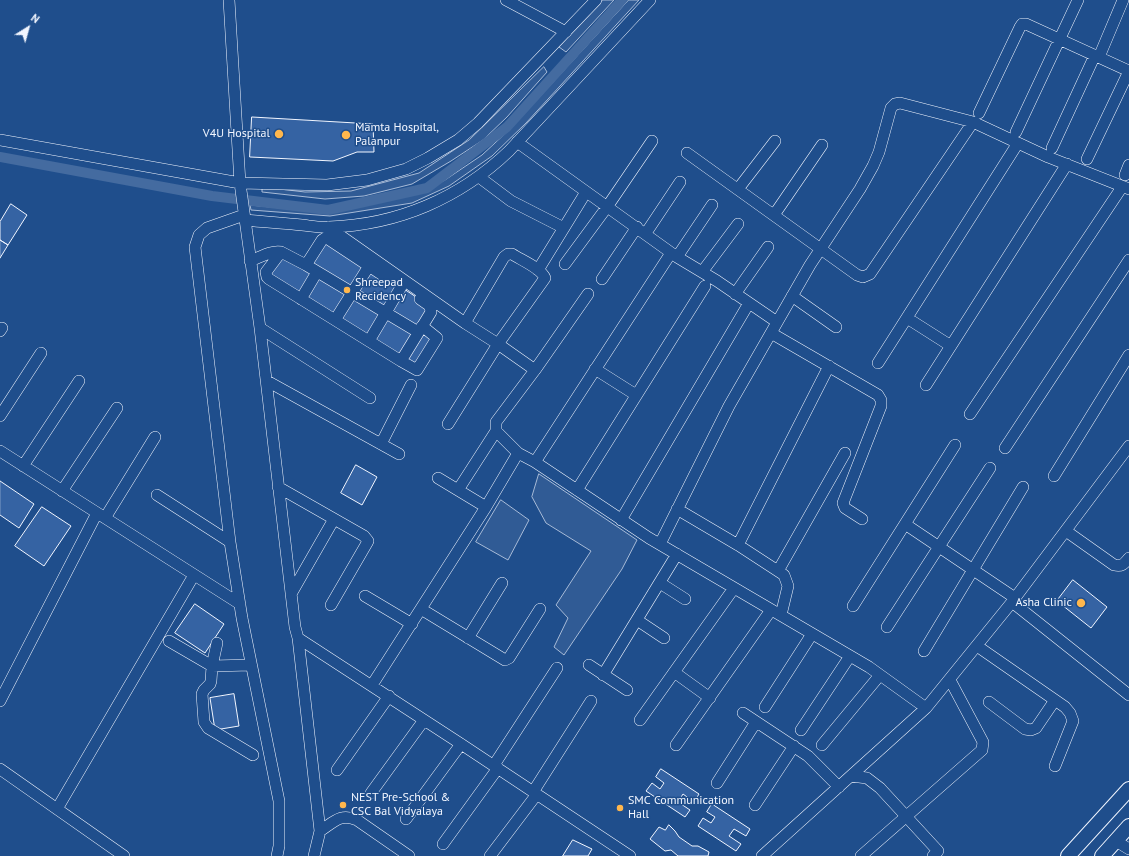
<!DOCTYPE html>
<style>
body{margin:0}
#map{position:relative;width:1129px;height:856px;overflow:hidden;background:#1f4e8c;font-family:"PT Sans",sans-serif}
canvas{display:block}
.north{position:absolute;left:8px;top:8px;width:40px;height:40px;-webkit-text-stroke:3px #1f4e8c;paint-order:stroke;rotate:37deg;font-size:11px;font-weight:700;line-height:16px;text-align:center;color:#f2f6ff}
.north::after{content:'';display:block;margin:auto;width:14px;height:18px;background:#f2f6ff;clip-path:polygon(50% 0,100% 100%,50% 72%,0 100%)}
</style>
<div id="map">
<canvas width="1129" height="856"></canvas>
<div class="north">N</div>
</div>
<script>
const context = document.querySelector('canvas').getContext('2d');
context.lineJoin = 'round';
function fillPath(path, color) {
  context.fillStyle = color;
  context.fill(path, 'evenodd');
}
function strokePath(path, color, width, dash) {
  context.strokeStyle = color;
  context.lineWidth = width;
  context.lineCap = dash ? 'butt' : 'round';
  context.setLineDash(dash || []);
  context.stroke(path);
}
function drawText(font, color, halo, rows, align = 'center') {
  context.font = font + ' "PT Sans",sans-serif';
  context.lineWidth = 3;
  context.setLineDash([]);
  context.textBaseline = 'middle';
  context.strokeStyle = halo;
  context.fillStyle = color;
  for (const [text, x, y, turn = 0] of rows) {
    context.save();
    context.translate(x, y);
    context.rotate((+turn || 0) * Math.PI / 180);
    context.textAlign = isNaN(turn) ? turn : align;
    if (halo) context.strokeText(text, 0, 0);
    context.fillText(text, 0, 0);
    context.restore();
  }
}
const built = new Path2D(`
 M 603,0 L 614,0 L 566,52 L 559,47 Z
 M 629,0 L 639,0 L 526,123 L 492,156 L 449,186 L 412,203 L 330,216 L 251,210 L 250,205 L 331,213 L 423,192 L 445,180 L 482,155 L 509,130 Z
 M 544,67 L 547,72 L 507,117 L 483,140 L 451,161 L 412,184 L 364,196 L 325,199 L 262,192 L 262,187 L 305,192 L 351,191 L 419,173 L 469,140 Z
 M 539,474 L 637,540 L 622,569 L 564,655 L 554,647 L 568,618 L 556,605 L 591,551 L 546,523 L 532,497 Z
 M 501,500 L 529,520 L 508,560 L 476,542 Z`);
fillPath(built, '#305b95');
strokePath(built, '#a8bbd7', 1);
strokePath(new Path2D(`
 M 0,157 L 212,196 L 328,210 L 427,188 L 507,127 L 622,0`), '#446ba0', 10);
const building = new Path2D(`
 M 252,117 L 373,124 L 374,152 L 357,152 L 333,161 L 250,157 Z
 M 11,204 L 27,215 L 8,245 L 0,240 L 0,222 Z
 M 325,236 L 428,305 L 422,326 L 436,342 L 414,369 L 265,276 L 281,252 L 306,265 Z
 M 0,240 L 8,245 L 0,258 Z
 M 356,465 L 377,477 L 362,505 L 341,493 Z
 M 0,481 L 34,504 L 19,528 L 0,515 Z
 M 42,507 L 71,526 L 44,566 L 15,546 Z
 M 1073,580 L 1107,607 L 1091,628 L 1057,601 Z
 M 195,604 L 224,624 L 205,653 L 175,633 Z
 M 234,694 L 239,726 L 215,730 L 210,698 Z
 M 661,769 L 699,794 L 694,802 L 683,794 L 678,802 L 690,810 L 685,817 L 646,791 L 652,783 L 660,789 L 664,783 L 656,777 Z
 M 712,804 L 750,829 L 746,836 L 734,829 L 729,836 L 741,844 L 736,851 L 698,826 L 703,818 L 711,823 L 715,817 L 707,812 Z
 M 669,825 L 675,831 L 679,837 L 692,846 L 698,846 L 709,852 L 708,856 L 678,856 L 671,850 L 665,851 L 650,839 L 659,827 L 665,830 Z
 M 573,840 L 592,849 L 588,856 L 563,856 Z`);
fillPath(building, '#3563a3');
strokePath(building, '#f2f6ff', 1);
const minor = new Path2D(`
 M 229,0 L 240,183 L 260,328 L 295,627 L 298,638 L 320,831 L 314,856
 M 506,0 L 566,32
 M 1099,57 L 1123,0
 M 979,113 L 1020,27 L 1022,24 L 1026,24 L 1129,71
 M 1016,132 L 1078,0
 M 0,140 L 240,183 L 327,185 L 367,180 L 406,169 L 428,158 L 458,140 L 478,123 L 596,0
 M 517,142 L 677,257 L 717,281 L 777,322
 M 1052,148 L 1095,55
 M 687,153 L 857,275 L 863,277 L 870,274 L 973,122
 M 1087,159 L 1129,71
 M 1125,175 L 1129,165
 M 479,177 L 511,201 L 564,228
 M 738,189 L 775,141
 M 244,215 L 207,228 L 199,235 L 195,247 L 230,542 L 242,618 L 279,801 L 279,846 L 277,856
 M 774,215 L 822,145
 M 245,220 C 264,222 283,223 302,225 C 311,226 320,228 329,227 C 398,225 460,198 509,151 L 650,0
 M 328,227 L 465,323 L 498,344 L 535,370
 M 646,233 L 680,182
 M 281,252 L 266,272 L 267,277 L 269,279 L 401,361 L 417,370 L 437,338 L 422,326
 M 677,257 L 712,205
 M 250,261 C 259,258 271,250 281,252 L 306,265 L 418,332
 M 565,264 L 607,207 L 652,141
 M 306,265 L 322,240 L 325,238 L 328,239 L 390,280
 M 538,270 L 586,192
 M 702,272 L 738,224
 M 602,279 L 637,227
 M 735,294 L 768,247
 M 792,296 L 836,327
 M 301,299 L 317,272
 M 907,318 L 951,346
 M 335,320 L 369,266
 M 260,328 L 370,398
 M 0,331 L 2,328
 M 771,333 L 878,395 L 881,400 L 881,406 L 843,503 L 845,508 L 862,519
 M 369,341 L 401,287
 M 401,361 L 431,312 L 430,306 L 420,299
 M 878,363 L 1018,143
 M 595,369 L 636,395
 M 267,381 L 399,454
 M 926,385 L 1067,164
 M 970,414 L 1122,187
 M 0,416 L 41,353
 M 448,424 L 498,344 L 545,278 C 541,268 521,260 512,254 L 508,254 L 504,257 L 465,323
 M 381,444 L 411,385
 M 1005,448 L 1129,260
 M 0,451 L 240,604
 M 518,453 L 496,431 L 496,422 L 535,370 L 588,294
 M 535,462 L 669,256
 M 23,466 L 79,381
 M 1054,476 L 1129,355
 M 438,478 L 486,507
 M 278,487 L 364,536 L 368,541 L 367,543 L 331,605
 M 458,490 L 496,431
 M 577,490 L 705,286
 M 62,491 L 117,408
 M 157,495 L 230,542
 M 677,509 L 738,545 L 784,575 L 788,586 L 781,615
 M 105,518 L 155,437
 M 621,520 L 749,303
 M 905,524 L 1015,598
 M 1066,531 L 1114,565 C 1122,567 1124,564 1129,558
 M 660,544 L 729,406 L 810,265 L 860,189 L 873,166 L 879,152 L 891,108 L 895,104 L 900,103 L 973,122 L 1048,157 L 1129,189
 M 738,545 L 829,366
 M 778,571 L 845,453
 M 660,583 L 685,599
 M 291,594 L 334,519
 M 365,596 L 412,624
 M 1012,602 L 1129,695
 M 853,606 L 955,445
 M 421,609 L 505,660 L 509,658 L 540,609
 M 637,620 L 664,638
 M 887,627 L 990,468
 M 298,638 L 461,744 L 630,856
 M 468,638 L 502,583
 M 169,641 L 212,666 L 251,665
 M 217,643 L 212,666 L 211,681 L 210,684 L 204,690 L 202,694 L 204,722 L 208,728 L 253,755
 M 977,646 L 1065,707 L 1070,713 L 1073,721 L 1055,766
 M 924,651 L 1023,487
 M 589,665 L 627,690
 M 674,672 L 710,698
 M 603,675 L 677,554
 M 372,685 L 486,507 L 518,453 L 535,462 L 649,538 L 869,667 L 926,708
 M 0,701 L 97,513
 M 989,702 L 1025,729 L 1031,730 L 1036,728 L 1055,700
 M 765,707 L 812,634
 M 743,713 L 808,756 L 839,787
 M 640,720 L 734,588
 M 801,730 L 850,656
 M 676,745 L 771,610
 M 822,745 L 880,675
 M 494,765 L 557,668
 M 0,769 L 124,856
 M 337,770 L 389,696
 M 851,776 L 867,778 L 880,788 L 938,851 L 933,856
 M 717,783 L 756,722
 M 533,792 L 591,701
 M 371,793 L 424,720
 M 755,805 L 794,746
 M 57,809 L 194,575
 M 406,819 L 461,744
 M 320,831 C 334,822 340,813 357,820 L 409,856
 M 1116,841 L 1129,849
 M 443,844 L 498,768
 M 490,856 L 537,794
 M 762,856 L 926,708 L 1012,602 L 1129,446
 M 861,856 L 982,750 L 983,742 L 950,680`);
const major = new Path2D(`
 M 1068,856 L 1129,789
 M 1102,856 L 1129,826`);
strokePath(minor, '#f2f6ff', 12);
strokePath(major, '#f2f6ff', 16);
strokePath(minor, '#1f4e8c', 11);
strokePath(major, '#1f4e8c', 14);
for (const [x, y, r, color] of [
 [279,134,5,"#ffb74d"],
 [346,135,5,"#ffb74d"],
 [347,290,4,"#ffb74d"],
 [1081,603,5,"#ffb74d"],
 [343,805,4,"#ffb74d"],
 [620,808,4,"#ffb74d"]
]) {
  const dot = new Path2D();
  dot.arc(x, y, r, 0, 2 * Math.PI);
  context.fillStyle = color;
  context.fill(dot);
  strokePath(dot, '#1f4e8c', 1.5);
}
drawText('12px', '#f2f6ff', '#1f4e8c', [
 ["Mamta Hospital,",355,128],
 ["Palanpur",355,142],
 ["V4U Hospital",270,134,"right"],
 ["Shreepad",355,283],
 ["Recidency",355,297],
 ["Asha Clinic",1072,603,"right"],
 ["NEST Pre-School &",351,798],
 ["CSC Bal Vidyalaya",351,812],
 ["SMC Communication",628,801],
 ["Hall",628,815]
], 'left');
</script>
